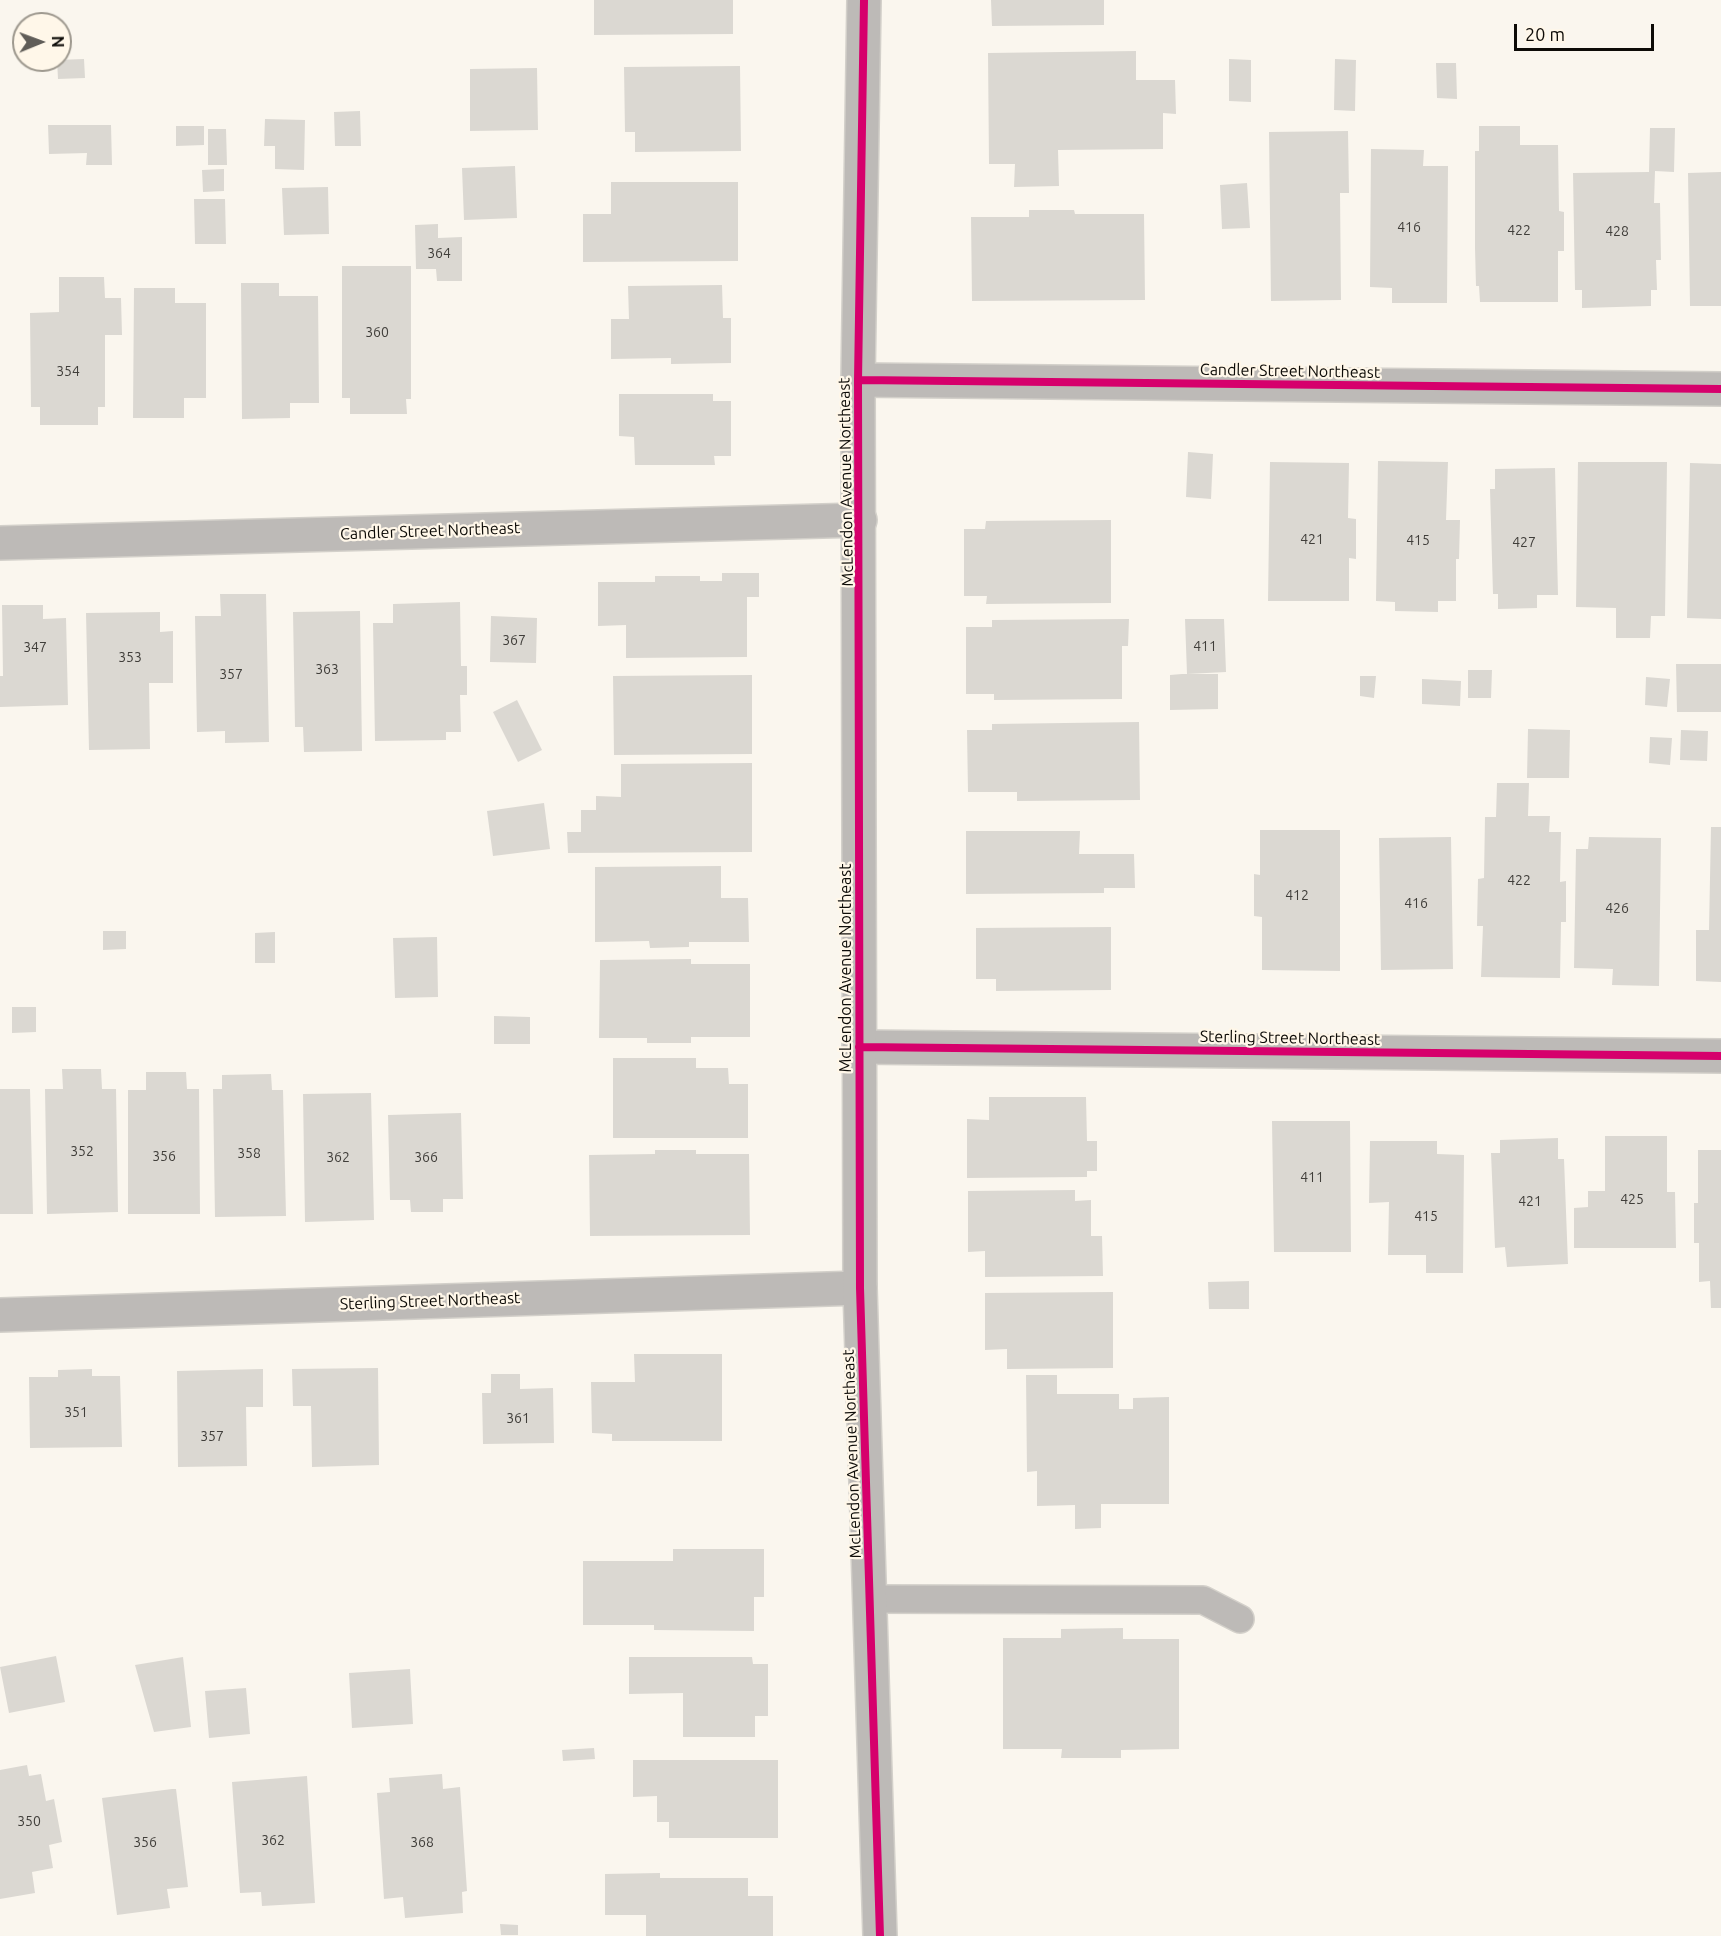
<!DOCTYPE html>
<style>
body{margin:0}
#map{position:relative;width:1721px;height:1936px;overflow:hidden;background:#faf6ee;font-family:Ubuntu,sans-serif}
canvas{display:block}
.north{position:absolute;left:12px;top:12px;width:60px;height:60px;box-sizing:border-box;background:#fff7e9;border:2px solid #9e998f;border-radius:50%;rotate:89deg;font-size:16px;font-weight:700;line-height:24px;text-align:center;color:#0d0b07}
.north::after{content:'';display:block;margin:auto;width:21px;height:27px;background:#605d58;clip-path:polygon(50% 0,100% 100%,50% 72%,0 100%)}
.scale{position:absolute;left:1514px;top:24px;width:140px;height:27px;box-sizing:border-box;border:3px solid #0d0b07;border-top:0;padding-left:8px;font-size:18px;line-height:21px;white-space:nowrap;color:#0d0b07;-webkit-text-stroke:4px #fff7e9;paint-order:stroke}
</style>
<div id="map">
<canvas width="1721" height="1936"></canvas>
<div class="north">N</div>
<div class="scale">20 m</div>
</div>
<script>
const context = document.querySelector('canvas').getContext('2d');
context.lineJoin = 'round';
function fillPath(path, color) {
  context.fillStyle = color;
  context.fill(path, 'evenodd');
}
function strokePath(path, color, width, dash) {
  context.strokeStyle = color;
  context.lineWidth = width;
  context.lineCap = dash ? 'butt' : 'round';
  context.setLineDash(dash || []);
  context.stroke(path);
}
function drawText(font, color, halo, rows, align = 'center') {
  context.font = font + ' Ubuntu,sans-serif';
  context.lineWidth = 4.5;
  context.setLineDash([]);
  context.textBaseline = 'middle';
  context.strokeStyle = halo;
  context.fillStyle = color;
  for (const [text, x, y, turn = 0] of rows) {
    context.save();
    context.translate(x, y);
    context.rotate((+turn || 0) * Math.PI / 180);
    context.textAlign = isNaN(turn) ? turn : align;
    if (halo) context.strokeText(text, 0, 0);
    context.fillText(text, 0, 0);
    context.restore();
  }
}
fillPath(new Path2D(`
 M 594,0 L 733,0 L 733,34 L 594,35 Z
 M 991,0 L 1104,0 L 1104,25 L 992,26 Z
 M 1136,51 L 1136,80 L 1175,80 L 1176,114 L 1163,113 L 1163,149 L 1058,150 L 1059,186 L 1014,187 L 1015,164 L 989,164 L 988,53 Z
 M 84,59 L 85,78 L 58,79 L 57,60 Z
 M 1229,59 L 1251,60 L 1251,102 L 1229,101 Z
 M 1335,59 L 1356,60 L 1355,111 L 1334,110 Z
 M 1436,63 L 1456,63 L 1457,99 L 1437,98 Z
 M 740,66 L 741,151 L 635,152 L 635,132 L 625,132 L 624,67 Z
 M 537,68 L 538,130 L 470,131 L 470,69 Z
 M 360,111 L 361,146 L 335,146 L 334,112 Z
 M 265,119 L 305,120 L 304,170 L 275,169 L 275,146 L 264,146 Z
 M 48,125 L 111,125 L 112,165 L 86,165 L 87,153 L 49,154 Z
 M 176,126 L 204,126 L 204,145 L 176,146 Z
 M 1479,126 L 1520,126 L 1520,145 L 1558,145 L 1559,211 L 1564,212 L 1564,251 L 1558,251 L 1558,302 L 1480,302 L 1479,286 L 1476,286 L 1475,248 L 1475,151 L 1479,151 Z
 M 1650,128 L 1675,128 L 1674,172 L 1655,171 L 1654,203 L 1660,203 L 1661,260 L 1656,260 L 1657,290 L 1651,290 L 1651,306 L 1582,308 L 1582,290 L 1575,290 L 1573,173 L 1649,172 Z
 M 208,129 L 226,129 L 227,165 L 208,165 Z
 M 1348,131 L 1349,193 L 1340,193 L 1341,300 L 1271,301 L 1269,132 Z
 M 1371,149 L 1424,150 L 1423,166 L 1448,166 L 1447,303 L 1392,303 L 1392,288 L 1370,287 Z
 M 515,166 L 517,218 L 464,220 L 462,168 Z
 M 224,169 L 224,191 L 203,192 L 202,170 Z
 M 1721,172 L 1721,306 L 1690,306 L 1688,173 Z
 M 611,182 L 738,182 L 738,261 L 583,262 L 583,214 L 611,214 Z
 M 1247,183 L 1250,228 L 1222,229 L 1220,185 Z
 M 328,187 L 329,234 L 284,235 L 282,188 Z
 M 194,199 L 225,199 L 226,244 L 195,244 Z
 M 1029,210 L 1074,210 L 1075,214 L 1144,214 L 1145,300 L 972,301 L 971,217 L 1029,217 Z
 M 438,224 L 438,238 L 462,237 L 462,281 L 437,281 L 436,269 L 416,269 L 415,225 Z
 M 342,266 L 411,266 L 411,399 L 406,399 L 407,414 L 350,414 L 350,398 L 342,398 Z
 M 59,277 L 104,277 L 105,298 L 121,298 L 122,335 L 105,335 L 105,407 L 98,407 L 98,425 L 40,425 L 40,407 L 31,407 L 30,313 L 59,312 Z
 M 241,283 L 279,283 L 279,296 L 318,296 L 319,403 L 290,403 L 290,418 L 242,419 Z
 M 722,285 L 723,318 L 731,318 L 731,363 L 671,364 L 671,358 L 611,359 L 611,319 L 629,319 L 628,286 Z
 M 134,288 L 175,288 L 175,303 L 206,303 L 206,398 L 184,398 L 184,418 L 133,418 Z
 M 619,394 L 713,394 L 713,401 L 731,401 L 731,456 L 714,456 L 715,465 L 635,465 L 634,437 L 619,436 Z
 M 1188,452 L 1213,454 L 1211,499 L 1186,497 Z
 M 1378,461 L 1448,462 L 1446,520 L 1460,520 L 1459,559 L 1456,559 L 1456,601 L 1438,601 L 1438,612 L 1395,611 L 1395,602 L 1376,601 Z
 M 1270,462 L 1349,463 L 1348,518 L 1356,519 L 1356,559 L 1349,558 L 1349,601 L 1268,601 Z
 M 1578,462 L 1667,462 L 1665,616 L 1651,616 L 1650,638 L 1616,638 L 1616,608 L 1576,607 Z
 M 1690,463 L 1721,464 L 1721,619 L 1687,618 Z
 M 1555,468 L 1558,595 L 1537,595 L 1537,608 L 1498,609 L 1498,594 L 1493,594 L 1490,489 L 1495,489 L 1495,469 Z
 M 1111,520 L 1111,603 L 986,604 L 987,596 L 964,596 L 964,529 L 985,529 L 986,521 Z
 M 722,573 L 759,573 L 759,597 L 747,597 L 747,657 L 626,658 L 626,625 L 598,626 L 598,582 L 655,582 L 655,576 L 700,576 L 700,581 L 722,581 Z
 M 220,594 L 266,594 L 269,742 L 225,743 L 225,731 L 197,732 L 195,616 L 221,616 Z
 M 460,602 L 461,666 L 467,666 L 467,695 L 460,695 L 461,732 L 446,732 L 446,740 L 375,741 L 373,623 L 393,623 L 393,604 Z
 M 2,605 L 43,605 L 43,619 L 66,618 L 68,705 L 0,707 L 0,676 L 3,676 Z
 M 360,611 L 362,751 L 304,752 L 303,727 L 295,727 L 293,612 Z
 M 160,612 L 160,632 L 173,631 L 173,683 L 149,683 L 150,749 L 89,750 L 86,613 Z
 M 491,616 L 537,618 L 536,663 L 490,662 Z
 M 1129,619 L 1128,646 L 1122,646 L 1122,699 L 994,700 L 994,694 L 966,694 L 966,627 L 992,627 L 992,620 Z
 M 1185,619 L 1224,619 L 1226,672 L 1187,674 Z
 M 1676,664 L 1721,664 L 1721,712 L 1677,712 Z
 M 1468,670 L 1492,670 L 1491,698 L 1468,698 Z
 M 1182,674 L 1218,674 L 1218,709 L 1170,710 L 1170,675 Z
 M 752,675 L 752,754 L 614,755 L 613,676 Z
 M 1360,676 L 1376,676 L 1374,698 L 1360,696 Z
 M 1646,677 L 1670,679 L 1667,707 L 1645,705 Z
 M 1422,679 L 1461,681 L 1460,706 L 1422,704 Z
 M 517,700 L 542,750 L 518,762 L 493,712 Z
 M 1139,722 L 1140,800 L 1017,801 L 1017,792 L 968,792 L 967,730 L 992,730 L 992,724 Z
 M 1528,729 L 1570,730 L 1569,778 L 1527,778 Z
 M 1681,730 L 1708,731 L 1707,761 L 1680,760 Z
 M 1650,737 L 1672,738 L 1670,765 L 1649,763 Z
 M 752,763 L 752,852 L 568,853 L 567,832 L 581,832 L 581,810 L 596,810 L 596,796 L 621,797 L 621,764 Z
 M 1497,783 L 1529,783 L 1528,816 L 1550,816 L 1549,832 L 1561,832 L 1560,882 L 1566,881 L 1566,922 L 1561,922 L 1560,978 L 1481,977 L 1483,926 L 1477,926 L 1478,879 L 1484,878 L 1485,817 L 1496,817 Z
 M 544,803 L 550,849 L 493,856 L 487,811 Z
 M 1711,827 L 1721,827 L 1721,982 L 1696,981 L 1696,930 L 1709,930 Z
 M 1260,830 L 1340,830 L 1340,971 L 1262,970 L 1262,917 L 1254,916 L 1254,874 L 1260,875 Z
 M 966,831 L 1080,831 L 1079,854 L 1134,854 L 1135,888 L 1104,888 L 1104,893 L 966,894 Z
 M 1451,837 L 1453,969 L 1381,970 L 1379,838 Z
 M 1589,837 L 1661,838 L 1659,986 L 1612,985 L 1613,969 L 1574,968 L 1576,849 L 1588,849 Z
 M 721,866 L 721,898 L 748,898 L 749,942 L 689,942 L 689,947 L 650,948 L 649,941 L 595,942 L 595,867 Z
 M 1111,927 L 1111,990 L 996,991 L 996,979 L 976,979 L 976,928 Z
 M 103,931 L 126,931 L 126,949 L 103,950 Z
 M 275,932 L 275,963 L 255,963 L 255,933 Z
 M 437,937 L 438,997 L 395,998 L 393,938 Z
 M 691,959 L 691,964 L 750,964 L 750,1037 L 691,1037 L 691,1043 L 647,1043 L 647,1038 L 599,1038 L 600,960 Z
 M 12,1007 L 36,1007 L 36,1032 L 12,1033 Z
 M 494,1016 L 530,1017 L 530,1044 L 494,1044 Z
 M 613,1058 L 696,1058 L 696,1068 L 728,1068 L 729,1084 L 748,1084 L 748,1138 L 613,1138 Z
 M 62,1069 L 101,1069 L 102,1089 L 116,1089 L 118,1212 L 47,1214 L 45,1089 L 63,1089 Z
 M 146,1072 L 186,1072 L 187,1089 L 199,1089 L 200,1214 L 128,1214 L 128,1090 L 146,1090 Z
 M 271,1074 L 272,1090 L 283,1090 L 286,1216 L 215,1217 L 213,1089 L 222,1089 L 222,1075 Z
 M 0,1089 L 30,1089 L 33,1214 L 0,1214 Z
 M 371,1093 L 374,1220 L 305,1222 L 303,1094 Z
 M 989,1097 L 1086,1097 L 1087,1141 L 1097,1141 L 1097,1171 L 1087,1171 L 1087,1177 L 967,1178 L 967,1119 L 989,1120 Z
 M 461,1113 L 463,1199 L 443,1199 L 443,1212 L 411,1212 L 410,1200 L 390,1200 L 388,1115 Z
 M 1272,1121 L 1350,1121 L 1351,1252 L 1274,1252 Z
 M 1605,1136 L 1667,1136 L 1667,1192 L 1675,1192 L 1676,1248 L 1574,1248 L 1574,1208 L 1588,1207 L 1588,1191 L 1605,1191 Z
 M 1558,1138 L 1558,1159 L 1564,1159 L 1568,1264 L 1507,1267 L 1505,1247 L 1495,1248 L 1491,1153 L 1500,1153 L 1500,1140 Z
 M 1370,1141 L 1437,1141 L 1437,1154 L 1464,1155 L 1463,1273 L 1426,1273 L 1426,1255 L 1388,1255 L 1389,1202 L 1369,1203 Z
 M 655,1150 L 696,1150 L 696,1154 L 749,1154 L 750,1235 L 590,1236 L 589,1155 L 655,1154 Z
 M 1698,1150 L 1721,1150 L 1721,1308 L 1711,1308 L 1710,1281 L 1699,1282 L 1699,1243 L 1694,1243 L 1694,1203 L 1698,1203 Z
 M 1075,1190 L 1075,1201 L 1091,1200 L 1091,1236 L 1102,1236 L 1103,1276 L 985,1277 L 985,1251 L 968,1252 L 968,1191 Z
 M 1249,1281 L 1249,1309 L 1209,1309 L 1208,1282 Z
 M 1113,1292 L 1113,1368 L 1007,1369 L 1007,1349 L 985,1350 L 985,1293 Z
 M 634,1354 L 722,1354 L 722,1441 L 612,1441 L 612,1434 L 592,1433 L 591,1382 L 635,1382 Z
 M 378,1368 L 379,1465 L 312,1467 L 311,1406 L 293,1406 L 292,1369 Z
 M 92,1369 L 92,1376 L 120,1376 L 122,1447 L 30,1448 L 29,1377 L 58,1377 L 58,1370 Z
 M 263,1369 L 263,1407 L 246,1407 L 247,1466 L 178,1467 L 177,1371 Z
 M 491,1374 L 520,1374 L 520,1389 L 553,1388 L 554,1443 L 483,1444 L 482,1393 L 491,1393 Z
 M 1026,1375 L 1057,1375 L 1057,1394 L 1119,1394 L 1119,1409 L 1133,1409 L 1133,1398 L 1169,1397 L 1169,1504 L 1101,1504 L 1101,1528 L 1075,1529 L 1075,1505 L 1037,1506 L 1037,1471 L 1027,1472 Z
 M 673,1549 L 764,1549 L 764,1597 L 754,1597 L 754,1631 L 654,1630 L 654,1625 L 583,1625 L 583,1561 L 673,1561 Z
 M 1123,1628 L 1123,1639 L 1179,1639 L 1179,1749 L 1121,1750 L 1121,1758 L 1061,1758 L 1062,1749 L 1003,1749 L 1003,1638 L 1061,1638 L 1061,1629 Z
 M 56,1656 L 65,1702 L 9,1713 L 0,1667 Z
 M 183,1657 L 191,1727 L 154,1732 L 135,1665 Z
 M 629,1657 L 752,1657 L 753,1664 L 768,1664 L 768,1716 L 755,1716 L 755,1737 L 683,1737 L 683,1693 L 629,1694 Z
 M 410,1669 L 413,1724 L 352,1728 L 349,1673 Z
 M 246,1688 L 250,1734 L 209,1738 L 205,1691 Z
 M 594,1748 L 595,1759 L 563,1761 L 562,1750 Z
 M 633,1760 L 778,1760 L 778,1838 L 669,1838 L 669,1822 L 657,1822 L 657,1796 L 633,1797 Z
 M 27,1765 L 29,1776 L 41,1774 L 46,1801 L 54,1799 L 62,1842 L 49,1845 L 53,1868 L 32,1872 L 35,1893 L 0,1899 L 0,1770 Z
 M 442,1774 L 443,1789 L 460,1787 L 467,1891 L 462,1892 L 463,1913 L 405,1918 L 403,1897 L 384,1899 L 377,1793 L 390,1792 L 389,1778 Z
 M 307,1776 L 315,1903 L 262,1906 L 261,1892 L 240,1893 L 232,1782 Z
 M 172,1789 L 176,1789 L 188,1887 L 167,1889 L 170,1908 L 117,1915 L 102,1798 Z
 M 660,1873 L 660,1878 L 748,1878 L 748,1896 L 773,1896 L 773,1936 L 646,1936 L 646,1915 L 605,1915 L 605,1874 Z
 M 500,1924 L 518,1925 L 518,1935 L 501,1935 Z`), '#dbd8d2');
const service = new Path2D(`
 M 871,1599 L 1203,1600 L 1240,1619`);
const minor = new Path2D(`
 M 858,380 L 1721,389
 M 0,543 L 860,520
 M 859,1047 L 1721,1056
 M 0,1315 L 860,1288`);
const tertiary = new Path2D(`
 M 864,0 L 858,380 L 860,1288 L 880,1936`);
strokePath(service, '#d3d0ca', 30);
strokePath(minor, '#d3d0ca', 36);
strokePath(tertiary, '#d3d0ca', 36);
strokePath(service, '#bdbab7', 27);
strokePath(minor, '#bdbab7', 33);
strokePath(tertiary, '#bdbab7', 33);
strokePath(new Path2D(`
 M 864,0 L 858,380 L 860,1288 L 880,1936
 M 858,380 L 1721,389
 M 859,1047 L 1721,1056`), '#d6006c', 8);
drawText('14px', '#403e3a', null, [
 ["416",1409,227],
 ["422",1519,230],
 ["428",1617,231],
 ["364",439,253],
 ["360",377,332],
 ["354",68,371],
 ["421",1312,539],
 ["415",1418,540],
 ["427",1524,542],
 ["367",514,640],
 ["411",1205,646],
 ["347",35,647],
 ["353",130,657],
 ["363",327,669],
 ["357",231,674],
 ["422",1519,880],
 ["412",1297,895],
 ["416",1416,903],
 ["426",1617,908],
 ["352",82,1151],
 ["358",249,1153],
 ["356",164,1156],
 ["362",338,1157],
 ["366",426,1157],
 ["411",1312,1177],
 ["425",1632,1199],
 ["421",1530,1201],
 ["415",1426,1216],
 ["351",76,1412],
 ["361",518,1418],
 ["357",212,1436],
 ["350",29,1821],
 ["362",273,1840],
 ["356",145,1842],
 ["368",422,1842]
]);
drawText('16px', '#0d0b07', '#fff7e9', [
 ["Candler Street Northeast",1290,371,1],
 ["McLendon Avenue Northeast",846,482,-91],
 ["Candler Street Northeast",430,531,-2],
 ["McLendon Avenue Northeast",846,968,-90],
 ["Sterling Street Northeast",1290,1038,1],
 ["Sterling Street Northeast",430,1301,-2],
 ["McLendon Avenue Northeast",852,1454,-92]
]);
</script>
